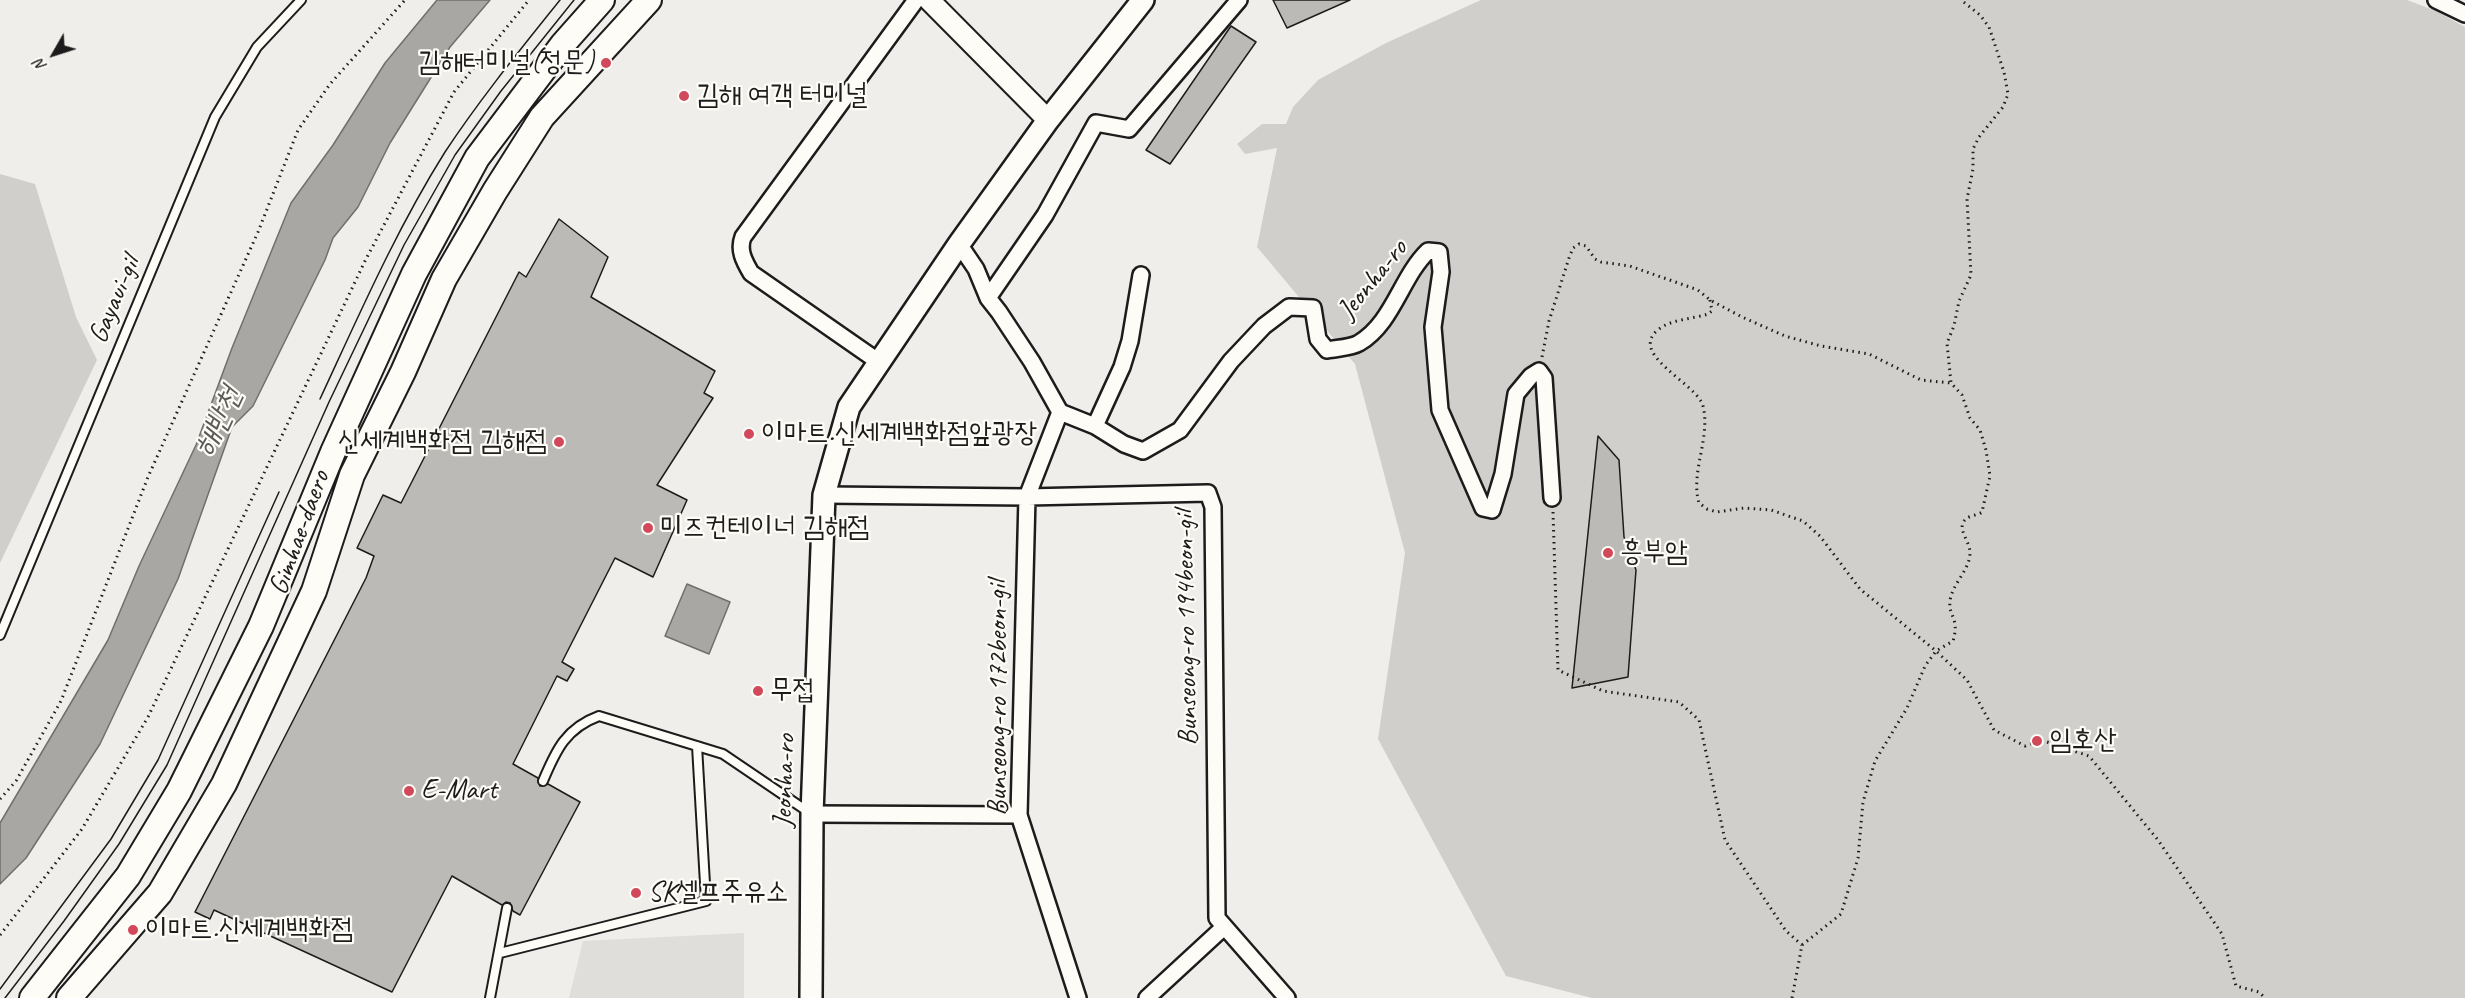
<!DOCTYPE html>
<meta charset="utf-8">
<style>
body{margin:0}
#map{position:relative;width:2465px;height:998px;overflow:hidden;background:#f0eeea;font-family:Caveat,sans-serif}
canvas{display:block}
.north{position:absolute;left:24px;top:24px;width:60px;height:60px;-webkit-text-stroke:4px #fdfcf7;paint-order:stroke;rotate:231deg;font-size:16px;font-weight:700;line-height:24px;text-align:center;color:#1c1c1c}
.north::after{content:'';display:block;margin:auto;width:21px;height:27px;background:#1c1c1c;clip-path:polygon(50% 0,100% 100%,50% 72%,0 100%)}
</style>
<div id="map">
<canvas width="2465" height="998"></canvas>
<div class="north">N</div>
</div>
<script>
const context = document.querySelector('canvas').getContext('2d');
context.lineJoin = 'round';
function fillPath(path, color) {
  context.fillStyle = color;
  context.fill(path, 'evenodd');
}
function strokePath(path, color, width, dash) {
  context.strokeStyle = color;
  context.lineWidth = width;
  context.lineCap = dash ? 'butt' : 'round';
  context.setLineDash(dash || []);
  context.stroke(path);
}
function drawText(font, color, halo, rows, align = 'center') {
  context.font = font + ' Caveat,"Poor Story",sans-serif';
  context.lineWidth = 4.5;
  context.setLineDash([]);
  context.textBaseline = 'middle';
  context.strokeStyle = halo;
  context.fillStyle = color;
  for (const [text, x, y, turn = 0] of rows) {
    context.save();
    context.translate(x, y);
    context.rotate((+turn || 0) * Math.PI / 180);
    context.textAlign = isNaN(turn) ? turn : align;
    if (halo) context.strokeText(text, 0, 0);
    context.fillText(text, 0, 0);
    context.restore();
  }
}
fillPath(new Path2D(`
 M 744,933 L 744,998 L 569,998 L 583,941 Z`), '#e0deda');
fillPath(new Path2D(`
 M 1481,0 L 2407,0 L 2436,11 L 2465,27 L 2465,998 L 1592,998 L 1506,976 L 1378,739 L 1405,553 L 1355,364 L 1257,247 L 1277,148 L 1245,154 L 1237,144 L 1262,124 L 1286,124 L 1293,107 L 1318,80 L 1386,43 Z
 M 0,174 L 35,184 L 76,317 L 97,360 L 0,563 Z`), '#d0cfcc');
const water = new Path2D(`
 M 437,0 L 490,0 L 450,47 L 390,143 L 358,207 L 333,238 L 325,260 L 253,406 L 232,427 L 178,579 L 100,744 L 26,858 L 0,884 L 0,823 L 108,640 L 139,566 L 196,445 L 232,348 L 291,203 L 333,145 L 385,63 Z
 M 687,584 L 730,602 L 709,654 L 665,636 Z`);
fillPath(water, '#a8a7a3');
strokePath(water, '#706f6d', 1.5);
const building = new Path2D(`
 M 1273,0 L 1350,0 L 1287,28 Z
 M 1231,26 L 1256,42 L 1170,164 L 1146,150 Z
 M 559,219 L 608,257 L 591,297 L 715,371 L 704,393 L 713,398 L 657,485 L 687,500 L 653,577 L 615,558 L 562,662 L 574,669 L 567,681 L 557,676 L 513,764 L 538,778 L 540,786 L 548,784 L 580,802 L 520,915 L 513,911 L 510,903 L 506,902 L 502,905 L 452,876 L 392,992 L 214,910 L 210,919 L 195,912 L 366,578 L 374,556 L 357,548 L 383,495 L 401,503 L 519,272 L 526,277 Z
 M 1598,436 L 1619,460 L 1624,537 L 1636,570 L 1628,677 L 1572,688 Z`);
fillPath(building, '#bbbab6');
strokePath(building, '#1c1c1c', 1.5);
const service = new Path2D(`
 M 0,635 L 215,117 L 257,47 L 301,0
 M 543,781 C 556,750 566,728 599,716 L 723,754 L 810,813
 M 500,953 L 706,901 L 697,746
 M 490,998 L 507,908`);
const minor = new Path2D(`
 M 2436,0 L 2465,14
 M 959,244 L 976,269 L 988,298 L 999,312 L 1032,362 L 1060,412 L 1095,426 L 1124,444 L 1143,451 L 1180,430 L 1231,361 L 1264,326 L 1289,307 L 1313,308 L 1318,339 L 1327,350 C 1336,348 1351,348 1359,343 C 1393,323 1401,277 1428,251 L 1439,252 L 1441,272 L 1433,327 L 1440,410 L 1483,508 L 1492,510 L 1503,474 L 1516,394 L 1531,376 L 1539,371 L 1544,378 L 1552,498
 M 988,298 L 1045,215 L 1096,123 L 1129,129 L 1239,0
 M 879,362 L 751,273 C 744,261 738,250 743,237 L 916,0
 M 1060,412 L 1027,497 L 1019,815 L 1078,998
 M 1095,426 L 1122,367 L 1130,341 L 1141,275
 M 824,495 L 1027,497 L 1208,493 L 1213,507 L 1217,918 L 1287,998
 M 812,814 L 1019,815
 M 1147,998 L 1224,927`);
const tertiary = new Path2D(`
 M 929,0 L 1048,120`);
const secondary = new Path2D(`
 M 811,998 L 812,814 L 824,495 L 849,407 L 959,244 L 1048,120 L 1143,0`);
const primary = new Path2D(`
 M 32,998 L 128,876 L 179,791 L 261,626 L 333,452 L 414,274 L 477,158 L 563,44 L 602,0
 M 69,998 L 160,893 L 224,784 L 314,591 L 352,475 L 403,372 L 444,279 L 495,191 L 542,117 L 649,0`);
strokePath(service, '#1c1c1c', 12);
strokePath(minor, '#1c1c1c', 20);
strokePath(tertiary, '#1c1c1c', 24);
strokePath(secondary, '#1c1c1c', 26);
strokePath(primary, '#1c1c1c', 28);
strokePath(new Path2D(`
 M 1710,300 L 1712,311 L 1708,314 C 1693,319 1672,319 1659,329 C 1626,354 1697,383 1703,406 C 1711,438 1690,472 1699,503 L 1707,509 L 1717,512 L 1744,508 L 1771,510 L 1803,521 L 1820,536 L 1860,589 L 1936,651 L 1967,680 L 1994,730 L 2025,746 L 2041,740 L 2089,756 L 2158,840 L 2222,934 L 2236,986 L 2259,992 L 2265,998
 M 1542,357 L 1549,321 L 1569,258 L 1573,248 L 1579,244 L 1586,246 L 1595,259 L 1601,262 L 1630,266 L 1698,290 L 1710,300 L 1742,317 L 1785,336 L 1821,346 L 1869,354 L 1921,380 L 1951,383
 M 1553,512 L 1558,670 L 1603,691 L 1679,702 L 1699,720 L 1725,840 L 1786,931 L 1802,945
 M 0,799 L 16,781 L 61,701 L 148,477 L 258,232 L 298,130 L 330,84 L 405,0
 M 0,935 L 82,829 L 148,717 L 365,261 L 454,92 L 529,0
 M 1792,998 L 1802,945 L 1841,914 L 1858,858 L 1863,802 L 1875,761 L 1907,708 L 1925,666 L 1936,651 L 1953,641 C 1960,618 1948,616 1950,601 C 1952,584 1969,571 1970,554 C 1971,544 1959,531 1963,523 C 1966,515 1977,516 1982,512 L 1990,476 L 1986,450 L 1980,430 L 1970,418 L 1962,395 L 1951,383 L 1947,343 L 1954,326 L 1959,301 L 1971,275 L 1967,199 L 1973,169 L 1973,149 L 1979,137 L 2003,107 L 2008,94 L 2004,72 L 1989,27 L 1980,15 L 1961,0`), '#1c1c1c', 3, [1.5, 4.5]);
strokePath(service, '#fdfcf7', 8);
strokePath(minor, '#fdfcf7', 15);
strokePath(tertiary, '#fdfcf7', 20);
strokePath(secondary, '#fdfcf7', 21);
strokePath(primary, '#fdfcf7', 24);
strokePath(new Path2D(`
 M 320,399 C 359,315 396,230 445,152 C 480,99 520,50 560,0
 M 0,989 L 111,839 L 158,760 L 279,492
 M 5,998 L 64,921 L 119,844 L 167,765 L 329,402 L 404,245 L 455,155 L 501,91 L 574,0`), '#1c1c1c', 1.5);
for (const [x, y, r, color] of [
 [606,63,6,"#d1495b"],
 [684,96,6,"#d1495b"],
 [749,434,6,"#d1495b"],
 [559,442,6,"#d1495b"],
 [648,528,6,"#d1495b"],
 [1608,553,6,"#d1495b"],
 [758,691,6,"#d1495b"],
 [2037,741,6,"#d1495b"],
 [409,791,6,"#d1495b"],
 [636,893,6,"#d1495b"],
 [133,930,6,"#d1495b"]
]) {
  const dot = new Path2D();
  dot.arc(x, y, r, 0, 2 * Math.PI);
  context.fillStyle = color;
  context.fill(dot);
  strokePath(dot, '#fdfcf7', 2);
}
drawText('28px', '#1c1c1c', '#fdfcf7', [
 ["김해터미널(정문)",594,63,"right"],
 ["김해 여객 터미널",696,96],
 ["이마트.신세계백화점앞광장",761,434],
 ["신세계백화점 김해점",547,442,"right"],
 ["미즈컨테이너 김해점",660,528],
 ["흥부암",1620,553],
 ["무접",770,691],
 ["임호산",2049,741],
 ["E-Mart",421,791],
 ["SK셀프주유소",648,893],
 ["이마트.신세계백화점",145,930]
], 'left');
drawText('28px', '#1c1c1c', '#fdfcf7', [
 ["Jeonha-ro",1373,280,-51],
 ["Gayaui-gil",115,300,-67],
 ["Gimhae-daero",300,533,-70],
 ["Bunseong-ro 194beon-gil",1187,628,-91],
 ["Bunseong-ro 172beon-gil",999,698,-90],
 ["Jeonha-ro",785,781,-88]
]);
drawText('italic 30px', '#5b5b59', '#fdfcf7', [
 ["해반천",219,422,-65]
]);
</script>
